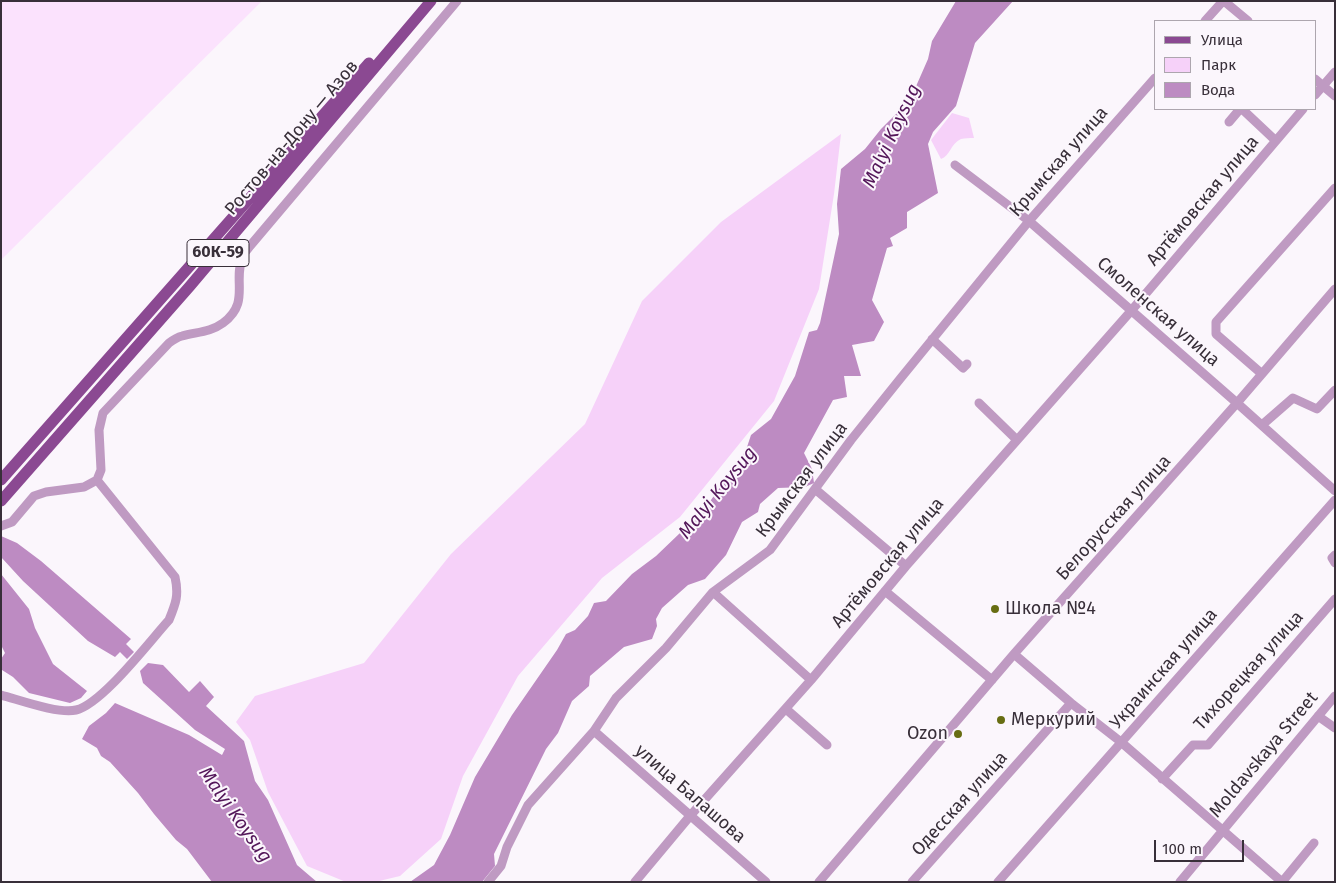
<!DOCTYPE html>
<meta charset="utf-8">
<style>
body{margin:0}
#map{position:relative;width:1336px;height:883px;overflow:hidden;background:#fbf6fc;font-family:"Fira Sans",sans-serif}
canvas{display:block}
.frame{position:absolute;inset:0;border:2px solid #382f39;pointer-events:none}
.legend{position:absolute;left:1154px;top:20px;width:162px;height:90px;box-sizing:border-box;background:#fbf6fc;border:1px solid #ada6ae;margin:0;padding:6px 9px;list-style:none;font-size:15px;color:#382f39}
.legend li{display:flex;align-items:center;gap:10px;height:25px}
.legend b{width:25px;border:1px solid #ada6ae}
.scale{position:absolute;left:1154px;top:840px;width:90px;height:22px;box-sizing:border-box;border:2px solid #382f39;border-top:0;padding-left:6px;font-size:15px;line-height:18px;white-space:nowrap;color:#382f39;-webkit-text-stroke:4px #fbf6fc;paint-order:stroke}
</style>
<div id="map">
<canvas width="1336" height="883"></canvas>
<div class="frame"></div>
<ul class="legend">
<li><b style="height:6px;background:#8b4992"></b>Улица</li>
<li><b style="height:14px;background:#f6d1f9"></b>Парк</li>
<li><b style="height:14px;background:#bd8bc2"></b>Вода</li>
</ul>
<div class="scale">100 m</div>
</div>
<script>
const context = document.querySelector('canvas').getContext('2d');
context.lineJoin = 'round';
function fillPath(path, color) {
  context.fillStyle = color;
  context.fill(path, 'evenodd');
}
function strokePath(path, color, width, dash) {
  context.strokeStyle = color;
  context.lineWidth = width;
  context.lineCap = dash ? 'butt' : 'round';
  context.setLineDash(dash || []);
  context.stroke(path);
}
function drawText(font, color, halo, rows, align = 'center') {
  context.font = font + ' "Fira Sans",sans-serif';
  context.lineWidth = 4;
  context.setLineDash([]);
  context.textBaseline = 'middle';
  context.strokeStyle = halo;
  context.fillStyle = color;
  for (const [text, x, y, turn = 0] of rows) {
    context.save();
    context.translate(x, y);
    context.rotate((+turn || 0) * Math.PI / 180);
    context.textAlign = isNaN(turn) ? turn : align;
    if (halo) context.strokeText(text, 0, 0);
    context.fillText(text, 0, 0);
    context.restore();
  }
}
fillPath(new Path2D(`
 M 1,1 L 262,1 L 1,260 Z`), '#fbe2fd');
fillPath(new Path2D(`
 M 952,113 L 969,118 L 974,138 C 970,138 965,138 961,139 C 951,143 950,156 941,159 L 931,140 Z
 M 841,134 L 834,194 L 819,289 L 774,401 L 680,517 L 602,578 L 518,676 L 463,776 L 441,839 L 400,876 L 375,882 L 346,882 L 307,866 L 268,792 L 250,740 L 236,722 L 255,696 L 364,663 L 451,554 L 585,424 L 642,301 L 721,222 Z`), '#f6d1f9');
fillPath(new Path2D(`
 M 956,1 L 1013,1 L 975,43 L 956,106 L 933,132 L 928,144 L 938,193 L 907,212 L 907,228 L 890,238 L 893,246 L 887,248 L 872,300 L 884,322 L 874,341 L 852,345 L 861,376 L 844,376 L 847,397 L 833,400 L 804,453 L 812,469 L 814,483 L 805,487 L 778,488 L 760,504 L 758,512 L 742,522 L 726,555 L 705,579 L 688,585 L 662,608 L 656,619 L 657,626 L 652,639 L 624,647 L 590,676 L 589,686 L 572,701 L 558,733 L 546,749 L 494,854 L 495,866 L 482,882 L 410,882 L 434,865 L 450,835 L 475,777 L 512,715 L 557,650 L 566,634 L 575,630 L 588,616 L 594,603 L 606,601 L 632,574 L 656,556 L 704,510 L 746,450 L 751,435 L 771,419 L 795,376 L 809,332 L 817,330 L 820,323 L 839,234 L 837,204 L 841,169 L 865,149 L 881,129 L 910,100 L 928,59 L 932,41 Z
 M 1,536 L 17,543 L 41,561 L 131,639 L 126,644 L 134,652 L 127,659 L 120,652 L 115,657 L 88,641 L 23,581 L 1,557 Z
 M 1,574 L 29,609 L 35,628 L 53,664 L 87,691 L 81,698 L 70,703 L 29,693 L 13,677 L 2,670 L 1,659 L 5,653 L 1,645 Z
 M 148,663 L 163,665 L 189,692 L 200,681 L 214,697 L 206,706 L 244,741 L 255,781 L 268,800 L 297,865 L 317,882 L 212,882 L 187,849 L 176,840 L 154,814 L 138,793 L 110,762 L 101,756 L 97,748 L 82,739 L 89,726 L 106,713 L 115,703 L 189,735 L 222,755 L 225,749 L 195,730 L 143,683 L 140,671 Z`), '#bd8bc2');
strokePath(new Path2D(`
 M 1224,1 L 1248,21
 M 1205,21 L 1223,1
 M 1315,79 L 1335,96
 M 1315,95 L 1335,72
 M 1242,109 L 1276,141
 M 1229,122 L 1240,109
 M 955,165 L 1029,221 L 1237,403 L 1335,491
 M 932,339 L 963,368 L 967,364
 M 1262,374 L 1216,334 L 1216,322 L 1335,188
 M 979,403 L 1017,440
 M 1262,425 L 1293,398 L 1317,409 L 1335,390
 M 815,489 L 906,566
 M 1,526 L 12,522 L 34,496 L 46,492 L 84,487 L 97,480 L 101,470 L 99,430 L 103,413 L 169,343 C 173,340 178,337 182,336 C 196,332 211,332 223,323 C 251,302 232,281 243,256 C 244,253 248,249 250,246 L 457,1
 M 1335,555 L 1332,558 L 1335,563
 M 885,591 L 992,680
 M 713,592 L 811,680
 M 1014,654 L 1071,703 L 1121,742 L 1282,882
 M 1,695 C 20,700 58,714 76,710 C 102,704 149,642 169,620 C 176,603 179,595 175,577 L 97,480
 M 786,709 L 827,745
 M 1318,716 L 1335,728
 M 594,731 L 766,882
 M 1162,779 L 1193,745 L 1208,745 L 1335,599
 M 488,882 L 501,866 L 507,847 L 528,805 L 594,731 L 616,698 L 666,648 L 713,592 L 770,550 L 851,440 L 900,379 L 1029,221 L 1155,78
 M 635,882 L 690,816 L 811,680 L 906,566 L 1131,311 L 1303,109
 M 819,882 L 1014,654 L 1237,403 L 1335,289
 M 912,882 L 1071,703
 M 998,882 L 1335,500
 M 1180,882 L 1335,696
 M 1282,882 L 1314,843`), '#bf9ac2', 9);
strokePath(new Path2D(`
 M 1,480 L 369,63
 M 1,501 L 190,286 L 431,1`), '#8b4992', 11);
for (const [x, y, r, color] of [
 [995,609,5,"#676d12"],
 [1001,720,5,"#676d12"],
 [958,734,5,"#676d12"]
]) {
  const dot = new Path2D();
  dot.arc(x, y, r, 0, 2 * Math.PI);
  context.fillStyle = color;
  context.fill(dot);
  strokePath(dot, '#fbf6fc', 2);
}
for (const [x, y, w] of [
 [218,253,62]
]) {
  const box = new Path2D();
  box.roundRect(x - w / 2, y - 13.5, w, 27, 4);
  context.fillStyle = '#fbf6fc';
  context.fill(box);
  strokePath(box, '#382f39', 1);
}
drawText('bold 16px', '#382f39', null, [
 ["60К-59",218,253]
]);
drawText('18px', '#382f39', '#fbf6fc', [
 ["Ростов-на-Дону — Азов",292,138,-50],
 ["Крымская улица",1059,162,-49],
 ["Артёмовская улица",1203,201,-50],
 ["Смоленская улица",1158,312,41],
 ["Крымская улица",802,480,-53],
 ["Белорусская улица",1114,518,-48],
 ["Артёмовская улица",888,563,-50],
 ["Украинская улица",1164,669,-49],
 ["Тихорецкая улица",1249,671,-48],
 ["Moldavskaya Street",1264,755,-50],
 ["улица Балашова",690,794,41],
 ["Одесская улица",960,804,-48]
]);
drawText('18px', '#382f39', '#fbf6fc', [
 ["Школа №4",1005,609],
 ["Меркурий",1011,720],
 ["Ozon",948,734,"right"]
], 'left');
drawText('italic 19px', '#531659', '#fbf6fc', [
 ["Malyi Koysug",892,136,-65],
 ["Malyi Koysug",718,493,-51],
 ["Malyi Koysug",235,815,55]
]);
</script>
